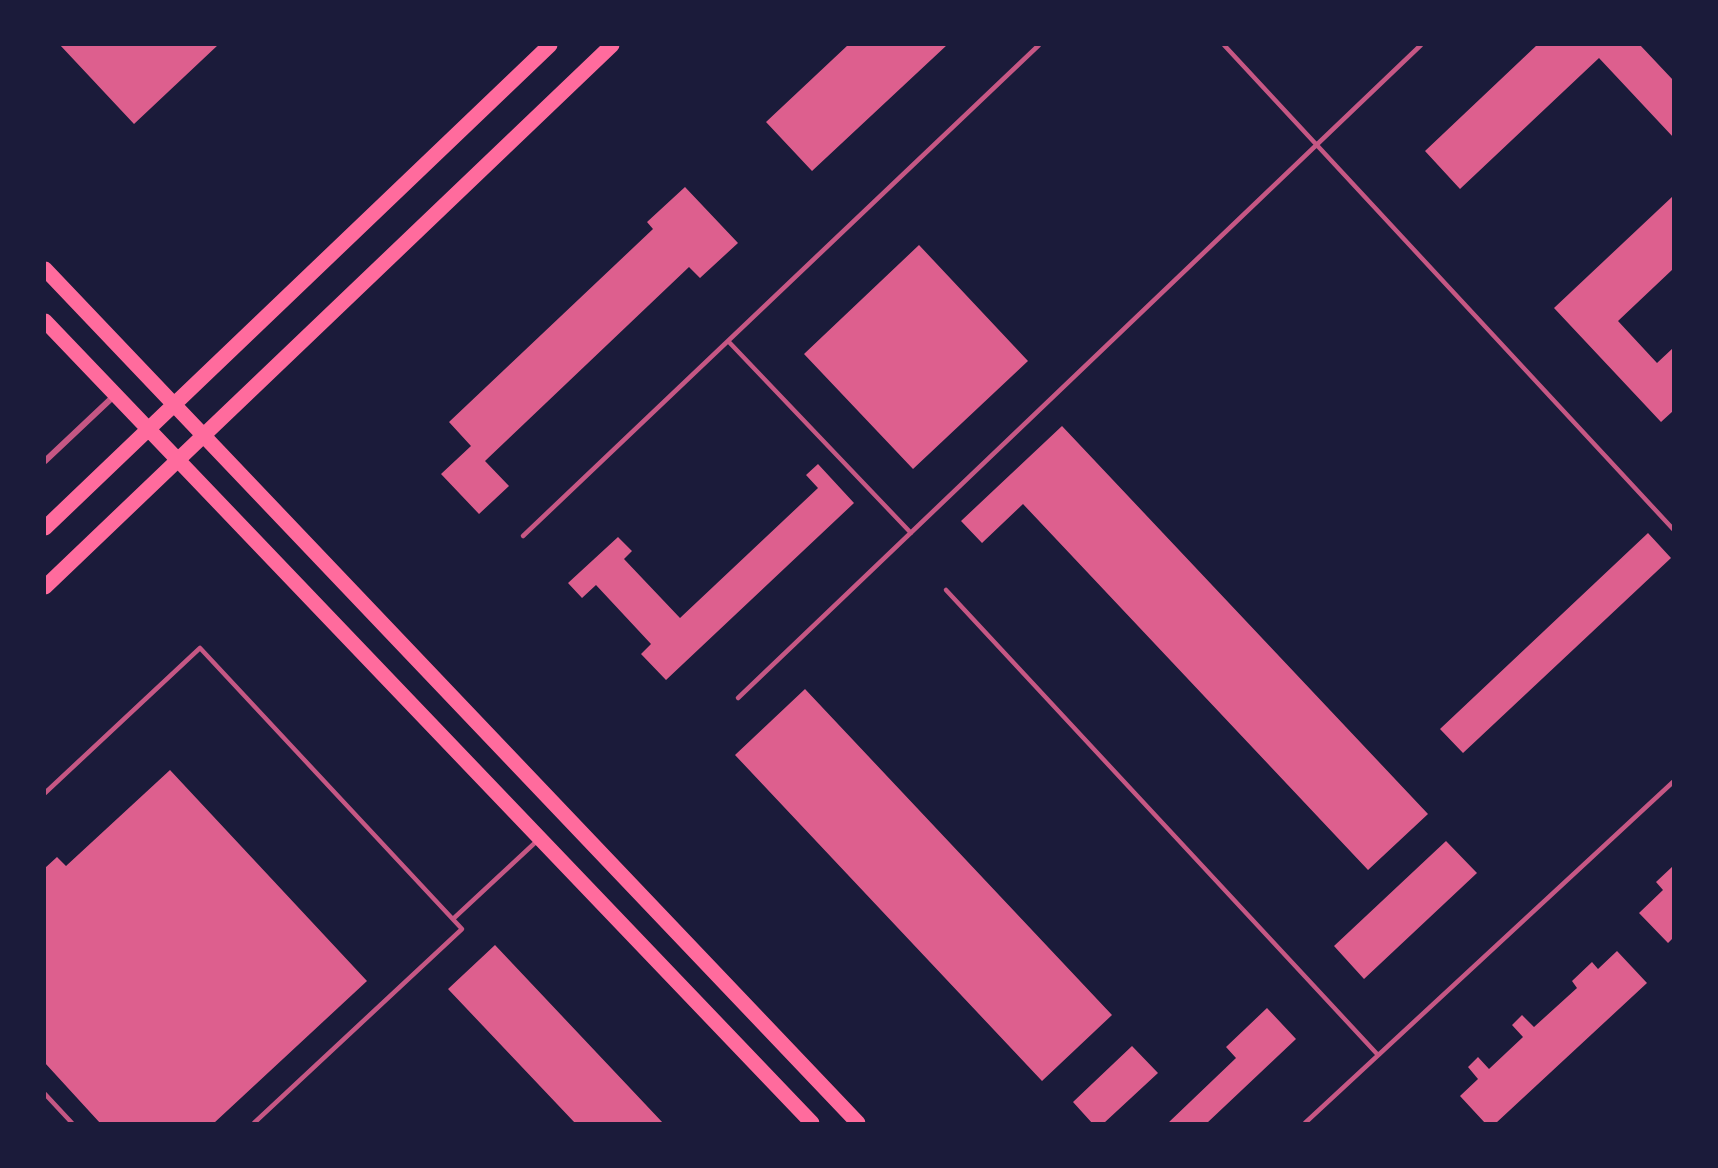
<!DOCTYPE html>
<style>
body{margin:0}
#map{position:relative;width:1718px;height:1168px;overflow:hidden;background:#1b1b3a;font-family:Manrope,sans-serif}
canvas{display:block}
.frame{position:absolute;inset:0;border:46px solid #1b1b3a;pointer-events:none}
</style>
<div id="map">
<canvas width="1718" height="1168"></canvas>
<div class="frame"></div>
</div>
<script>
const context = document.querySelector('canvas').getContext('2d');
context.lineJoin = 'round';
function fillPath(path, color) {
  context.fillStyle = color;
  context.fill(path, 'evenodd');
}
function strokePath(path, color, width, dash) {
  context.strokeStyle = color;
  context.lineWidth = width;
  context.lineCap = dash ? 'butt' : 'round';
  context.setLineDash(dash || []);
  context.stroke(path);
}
fillPath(new Path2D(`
 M 60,45 L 218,45 L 134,124 Z
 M 848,45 L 947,45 L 812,171 L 766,122 Z
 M 1537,45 L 1640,45 L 1673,80 L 1673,137 L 1599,58 L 1460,189 L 1425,151 Z
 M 685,187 L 738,243 L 700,278 L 689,267 L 485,461 L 509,486 L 479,514 L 441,474 L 471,446 L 449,422 L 653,229 L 647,222 Z
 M 1673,196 L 1673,269 L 1618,321 L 1657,363 L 1673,348 L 1673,411 L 1661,422 L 1554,308 Z
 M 919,245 L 1028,361 L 913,469 L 804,354 Z
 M 1062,426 L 1428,814 L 1368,870 L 1023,504 L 982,543 L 961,521 Z
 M 818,464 L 854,503 L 666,680 L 641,654 L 651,644 L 596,585 L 582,598 L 568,583 L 618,537 L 632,551 L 624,559 L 680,618 L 818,488 L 806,475 Z
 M 1648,533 L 1671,558 L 1463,753 L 1440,729 Z
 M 805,689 L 1112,1015 L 1042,1081 L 735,755 Z
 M 170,770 L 367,981 L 214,1123 L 100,1123 L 45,1063 L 45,868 L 57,857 L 66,866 Z
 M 1446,841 L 1477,873 L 1364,979 L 1334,946 Z
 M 1673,866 L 1673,938 L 1668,943 L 1639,913 L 1663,890 L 1656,882 Z
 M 495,945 L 663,1123 L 575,1123 L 448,989 Z
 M 1617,951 L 1647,983 L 1496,1123 L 1485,1123 L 1460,1096 L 1478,1079 L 1468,1067 L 1478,1057 L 1489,1069 L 1523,1037 L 1512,1025 L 1522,1015 L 1534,1027 L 1577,988 L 1572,981 L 1592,962 L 1598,969 Z
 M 1267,1008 L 1296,1039 L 1207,1123 L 1168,1123 L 1236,1058 L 1226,1047 Z
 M 1132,1046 L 1158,1073 L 1104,1123 L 1092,1123 L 1073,1102 Z`), '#dd5f8e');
strokePath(new Path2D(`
 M 1224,45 L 1673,529
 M 728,341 L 911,533
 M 523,536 L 1039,45
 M 946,590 L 1378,1055
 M 738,698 L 1421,45
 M 45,793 L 200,648 L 462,929 L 254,1123
 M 453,919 L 539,839
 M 45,1094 L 72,1123
 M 1305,1123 L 1673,782`), '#c65784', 4.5);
strokePath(new Path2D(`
 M 45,461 L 115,395`), '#c65784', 6);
strokePath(new Path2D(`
 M 45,269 L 858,1123
 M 45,321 L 812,1123
 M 45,528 L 550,45
 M 45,587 L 612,45`), '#ff6b9d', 15);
</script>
